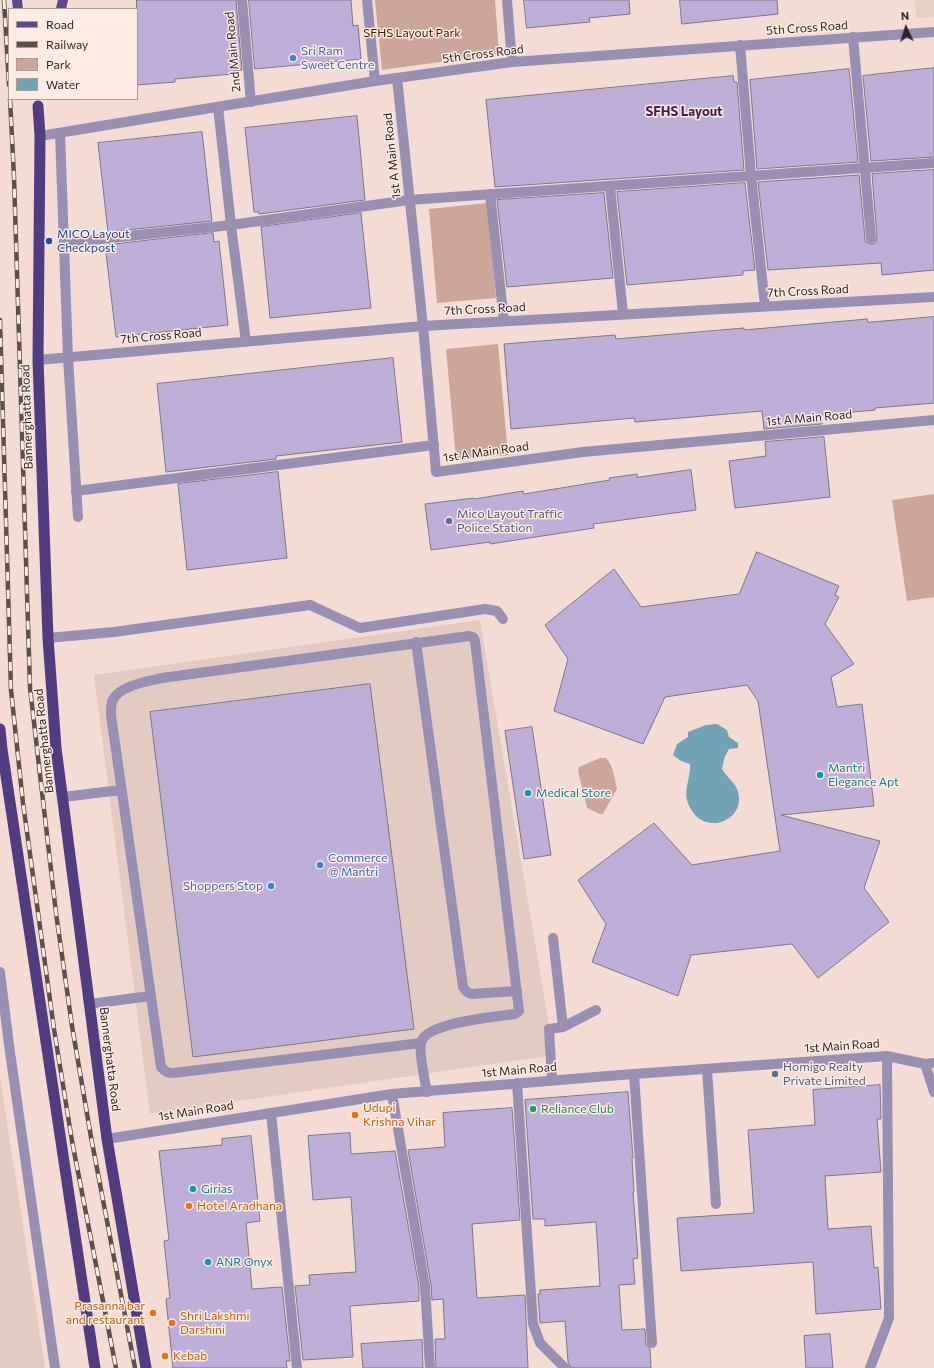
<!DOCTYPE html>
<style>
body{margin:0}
#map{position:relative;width:934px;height:1368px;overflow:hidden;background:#f4dcd4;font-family:Commissioner,sans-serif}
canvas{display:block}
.legend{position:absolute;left:8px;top:8px;width:130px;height:92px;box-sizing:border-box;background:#feebe4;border:1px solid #ab9c96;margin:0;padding:5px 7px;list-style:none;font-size:12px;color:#2e2522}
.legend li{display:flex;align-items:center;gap:8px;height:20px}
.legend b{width:20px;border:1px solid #ab9c96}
.north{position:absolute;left:886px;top:8px;width:40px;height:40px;-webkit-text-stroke:3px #feebe4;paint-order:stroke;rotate:356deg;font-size:11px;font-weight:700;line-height:16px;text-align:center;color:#2e2522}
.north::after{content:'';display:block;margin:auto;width:14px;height:18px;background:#2e2522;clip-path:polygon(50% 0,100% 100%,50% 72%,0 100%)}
</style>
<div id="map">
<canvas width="934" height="1368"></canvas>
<ul class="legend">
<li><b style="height:5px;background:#5c4989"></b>Road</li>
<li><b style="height:5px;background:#5d504c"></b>Railway</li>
<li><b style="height:11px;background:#cca699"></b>Park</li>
<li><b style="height:11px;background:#71a3b5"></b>Water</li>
</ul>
<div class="north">N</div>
</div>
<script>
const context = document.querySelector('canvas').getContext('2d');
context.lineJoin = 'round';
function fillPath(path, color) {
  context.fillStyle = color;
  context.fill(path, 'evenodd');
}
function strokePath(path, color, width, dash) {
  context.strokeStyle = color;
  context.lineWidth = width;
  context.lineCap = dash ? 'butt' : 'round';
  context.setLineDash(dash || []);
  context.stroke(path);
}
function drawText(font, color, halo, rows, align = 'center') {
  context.font = font + ' Commissioner,sans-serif';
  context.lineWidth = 3;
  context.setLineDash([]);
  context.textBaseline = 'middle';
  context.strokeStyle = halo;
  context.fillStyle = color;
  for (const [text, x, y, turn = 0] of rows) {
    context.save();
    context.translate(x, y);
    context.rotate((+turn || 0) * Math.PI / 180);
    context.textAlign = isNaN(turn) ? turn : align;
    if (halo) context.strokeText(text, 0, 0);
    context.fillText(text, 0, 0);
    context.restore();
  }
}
fillPath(new Path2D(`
 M 480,620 L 554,1055 L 150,1114 L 94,675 Z
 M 0,1077 L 45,1368 L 0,1368 Z`), '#e3cbc2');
fillPath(new Path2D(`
 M 915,0 L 934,0 L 934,17 L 916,18 Z`), '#e6d0c4');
fillPath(new Path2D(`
 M 375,0 L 495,0 L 499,54 L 382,70 Z
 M 487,203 L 496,298 L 437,303 L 429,209 Z
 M 498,344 L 508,455 L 456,460 L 446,349 Z
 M 934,494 L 934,597 L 907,601 L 892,500 Z
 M 600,758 L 606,758 C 614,766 614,778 617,789 L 603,814 L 599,814 L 587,808 L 578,771 L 579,767 Z`), '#cca699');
fillPath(new Path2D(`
 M 717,724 L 727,730 L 729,737 L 738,743 L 738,748 L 729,749 L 725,756 L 722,769 C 726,776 735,783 737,789 C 750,821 699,841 687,800 C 684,789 691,776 690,764 L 681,761 L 673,755 L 677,744 L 688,737 L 688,732 L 706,725 Z`), '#71a3b5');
const building = new Path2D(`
 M 137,0 L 236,0 L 242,70 L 233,71 L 233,74 L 175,79 L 175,82 L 137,85 Z
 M 249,0 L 351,0 L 353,26 L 358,25 L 361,59 L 255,69 Z
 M 524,0 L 629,0 L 630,14 L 589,18 L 590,22 L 527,28 Z
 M 680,0 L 777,0 L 778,14 L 682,24 Z
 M 934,68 L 934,157 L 871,161 L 863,76 Z
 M 849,69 L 858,162 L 757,169 L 750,80 Z
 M 733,76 L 734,82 L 737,82 L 744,170 L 495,187 L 486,100 Z
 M 357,116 L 365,200 L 259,214 L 259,212 L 254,212 L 245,128 Z
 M 202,132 L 212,221 L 108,232 L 98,143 Z
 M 934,170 L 934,270 L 882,275 L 881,263 L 768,270 L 758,182 L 859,175 L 865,239 L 866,242 L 871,244 L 875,243 L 877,237 L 872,174 Z
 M 745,183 L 755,270 L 743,271 L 743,275 L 627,285 L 617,192 Z
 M 604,193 L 613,278 L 507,287 L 497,200 Z
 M 361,213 L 371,308 L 270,318 L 261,227 Z
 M 213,233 L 214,242 L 219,241 L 228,325 L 116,337 L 106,253 L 110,253 L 109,245 Z
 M 934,317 L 934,403 L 875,408 L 875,410 L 821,415 L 822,424 L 764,429 L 762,411 L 635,422 L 634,418 L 511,429 L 504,344 L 615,335 L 616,339 L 744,328 L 744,330 L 867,319 L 868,322 Z
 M 393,358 L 402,442 L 276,456 L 276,459 L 166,472 L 157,384 Z
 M 824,437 L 830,497 L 735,508 L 729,461 L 766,456 L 765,442 Z
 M 691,470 L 696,510 L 593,524 L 594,528 L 490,544 L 490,542 L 431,550 L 425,504 L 474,498 L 475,499 L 523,491 L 524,494 L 610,480 L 609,478 L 637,474 L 637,477 Z
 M 278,472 L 287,558 L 187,570 L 178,484 Z
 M 757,552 L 839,586 L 835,595 L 839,597 L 825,624 L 854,664 L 831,677 L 837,707 L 862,704 L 874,806 L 781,815 L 880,841 L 864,888 L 889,922 L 818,978 L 792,944 L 691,955 L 678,996 L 592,962 L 606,924 L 578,880 L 654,823 L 692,865 L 780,851 L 758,701 L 747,685 L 665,697 L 643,744 L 554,711 L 568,659 L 545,625 L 614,569 L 641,607 L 739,594 Z
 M 370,684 L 414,1029 L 193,1057 L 150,712 Z
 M 532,727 L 551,855 L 524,859 L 505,731 Z
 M 880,1085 L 881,1119 L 877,1119 L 881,1172 L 825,1176 L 828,1229 L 871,1226 L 874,1268 L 878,1267 L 881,1309 L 816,1314 L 813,1262 L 681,1271 L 677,1218 L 754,1213 L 748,1130 L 815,1125 L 813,1090 Z
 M 628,1092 L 633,1158 L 632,1158 L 634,1192 L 633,1192 L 638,1258 L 633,1259 L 635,1284 L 619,1285 L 622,1330 L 645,1329 L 646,1344 L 650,1349 L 651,1368 L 571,1368 L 568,1362 L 565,1321 L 540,1323 L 538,1294 L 540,1294 L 540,1290 L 600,1286 L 596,1222 L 545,1226 L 545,1219 L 533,1219 L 525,1100 Z
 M 512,1108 L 520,1220 L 472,1224 L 477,1298 L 525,1295 L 528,1368 L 436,1368 L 435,1339 L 445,1339 L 443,1299 L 432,1300 L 431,1285 L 408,1150 L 445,1147 L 443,1113 Z
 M 350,1133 L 351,1154 L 395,1151 L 419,1287 L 419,1301 L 350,1306 L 353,1357 L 303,1360 L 295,1286 L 310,1285 L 309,1275 L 356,1272 L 351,1197 L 313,1200 L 308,1136 Z
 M 251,1136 L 260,1221 L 246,1223 L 252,1289 L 282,1287 L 290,1361 L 286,1361 L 287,1368 L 173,1368 L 166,1299 L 170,1298 L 164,1241 L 169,1240 L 159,1151 L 222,1145 L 222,1139 Z
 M 830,1334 L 833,1368 L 806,1368 L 804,1336 Z
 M 422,1340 L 423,1368 L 363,1368 L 361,1344 Z`);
fillPath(building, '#beafd8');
strokePath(building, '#7c7688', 1);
strokePath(new Path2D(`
 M 64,243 L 231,225 L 409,200 L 934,163
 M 76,491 L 434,445
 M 310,605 L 360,628 L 485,609 L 497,611 L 503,619
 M 416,642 L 463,987 L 467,992 L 471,994 L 517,991
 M 63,797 L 121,790
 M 553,938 L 563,1027
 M 90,1004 L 150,996
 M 421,1043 L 182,1072 C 172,1073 168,1075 161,1067 L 111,715 C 111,711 111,706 112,702 C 117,686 148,681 162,678 L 469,636 L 474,638 L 475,641 L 519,1011 L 515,1014 C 496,1017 425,1022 421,1043 C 419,1050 425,1082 427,1092
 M 552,1080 L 549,1029 L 563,1027 L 596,1010`), '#988fb3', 10);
strokePath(new Path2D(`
 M 242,0 L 251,102
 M 367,0 L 375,81
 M 507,0 L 512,62
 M 853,37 L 871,238
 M 740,45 L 751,175 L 765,306
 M 397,78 L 423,326 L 436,472 L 583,452 L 934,420
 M 218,107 L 231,225 L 246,342
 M 60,133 L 68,358 L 78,517
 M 610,186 L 623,314
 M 490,194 L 504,321
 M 38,360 L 423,326 L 934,297
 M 48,638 L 114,632 L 310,605
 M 925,1064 L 934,1092
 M 707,1069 L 716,1204
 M 634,1074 L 652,1343
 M 517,1083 L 533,1324 L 540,1343 L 565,1368
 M 392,1094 L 425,1286 L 430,1368
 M 271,1113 L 297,1368
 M 107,1139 L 392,1094 L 620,1075 L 887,1056 L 925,1064 L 934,1063
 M 870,1368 L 889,1318 L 887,1056`), '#988fb3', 10);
strokePath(new Path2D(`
 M 40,136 L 375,81 L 512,62 L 934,32
 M 0,972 L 9,1045 L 55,1368`), '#988fb3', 10);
strokePath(new Path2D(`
 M 17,0 L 18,9
 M 61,9 L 63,0`), '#5c4989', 10);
strokePath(new Path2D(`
 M 38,106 L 40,136 L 38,360 L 48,638 L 56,748 L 107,1139 L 146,1368
 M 0,729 L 2,749 L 95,1368`), '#523c80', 11);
const rail = new Path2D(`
 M 4,0 L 9,85
 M 10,99 L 14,177 L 30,688 L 56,913 L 72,1026 L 91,1137 L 135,1368
 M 0,320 L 11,690 L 23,803 L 54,1029 L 72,1141 L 116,1368`);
strokePath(rail, '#5d504c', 4.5);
strokePath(rail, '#feebe4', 3, [9]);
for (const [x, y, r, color] of [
 [293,58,4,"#3f7fe0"],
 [49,241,4,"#1a4fb4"],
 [449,521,4,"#5c6f8a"],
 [820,775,4,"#0f9aa8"],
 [528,793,4,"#0f9aa8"],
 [320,865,4,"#3f7fe0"],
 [271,886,4,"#3f7fe0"],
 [775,1074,4,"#5c6f8a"],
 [533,1109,4,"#2e9e5b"],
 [355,1115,4,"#e8710a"],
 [193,1189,4,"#0f9aa8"],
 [189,1206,4,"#e8710a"],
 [208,1262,4,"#0f9aa8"],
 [153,1313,4,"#e8710a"],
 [172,1323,4,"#e8710a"],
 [165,1356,4,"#e8710a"]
]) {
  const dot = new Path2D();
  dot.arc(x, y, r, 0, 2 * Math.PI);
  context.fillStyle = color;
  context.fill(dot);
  strokePath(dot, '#feebe4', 1.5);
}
drawText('12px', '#2e2522', '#feebe4', [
 ["5th Cross Road",807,28,-4],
 ["2nd Main Road",233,52,-95],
 ["5th Cross Road",483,54,-7],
 ["1st A Main Road",392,156,-96],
 ["7th Cross Road",808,291,-3],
 ["7th Cross Road",485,309,-3],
 ["7th Cross Road",161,336,-5],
 ["Bannerghatta Road",27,417,-92],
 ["1st A Main Road",809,418,-5],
 ["1st A Main Road",486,452,-8],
 ["Bannerghatta Road",44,741,-96],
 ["1st Main Road",842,1046,-4],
 ["Bannerghatta Road",110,1059,83],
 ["1st Main Road",519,1070,-5],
 ["1st Main Road",196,1111,-9]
]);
drawText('12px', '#4d1500', '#feebe4', [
 ["SFHS Layout Park",412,33]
]);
drawText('12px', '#366cbe', '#feebe4', [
 ["Sri Ram",301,51],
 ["Sweet Centre",301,65],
 ["Commerce",328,858],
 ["@ Mantri",328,872],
 ["Shoppers Stop",263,886,"right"]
], 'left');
drawText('12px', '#164399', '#feebe4', [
 ["MICO Layout",57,234],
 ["Checkpost",57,248]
], 'left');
drawText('12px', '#4e5e75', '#feebe4', [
 ["Mico Layout Traffic",457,514],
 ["Police Station",457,528],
 ["Homigo Realty",783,1067],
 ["Private Limited",783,1081]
], 'left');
drawText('12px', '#0d838f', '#feebe4', [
 ["Mantri",828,768],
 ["Elegance Apt",828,782],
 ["Medical Store",536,793],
 ["Girias",201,1189],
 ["ANR Onyx",216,1262]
], 'left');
drawText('12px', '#c56008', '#feebe4', [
 ["Udupi",363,1108],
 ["Krishna Vihar",363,1122],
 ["Hotel Aradhana",197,1206],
 ["Prasanna bar",145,1306,"right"],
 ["and restaurant",145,1320,"right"],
 ["Shri Lakshmi",180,1316],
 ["Darshini",180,1330],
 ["Kebab",173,1356]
], 'left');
drawText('12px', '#27864d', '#feebe4', [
 ["Reliance Club",541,1109]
], 'left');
drawText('bold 13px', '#4a1c4e', '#feebe4', [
 ["SFHS Layout",684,112]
]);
</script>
